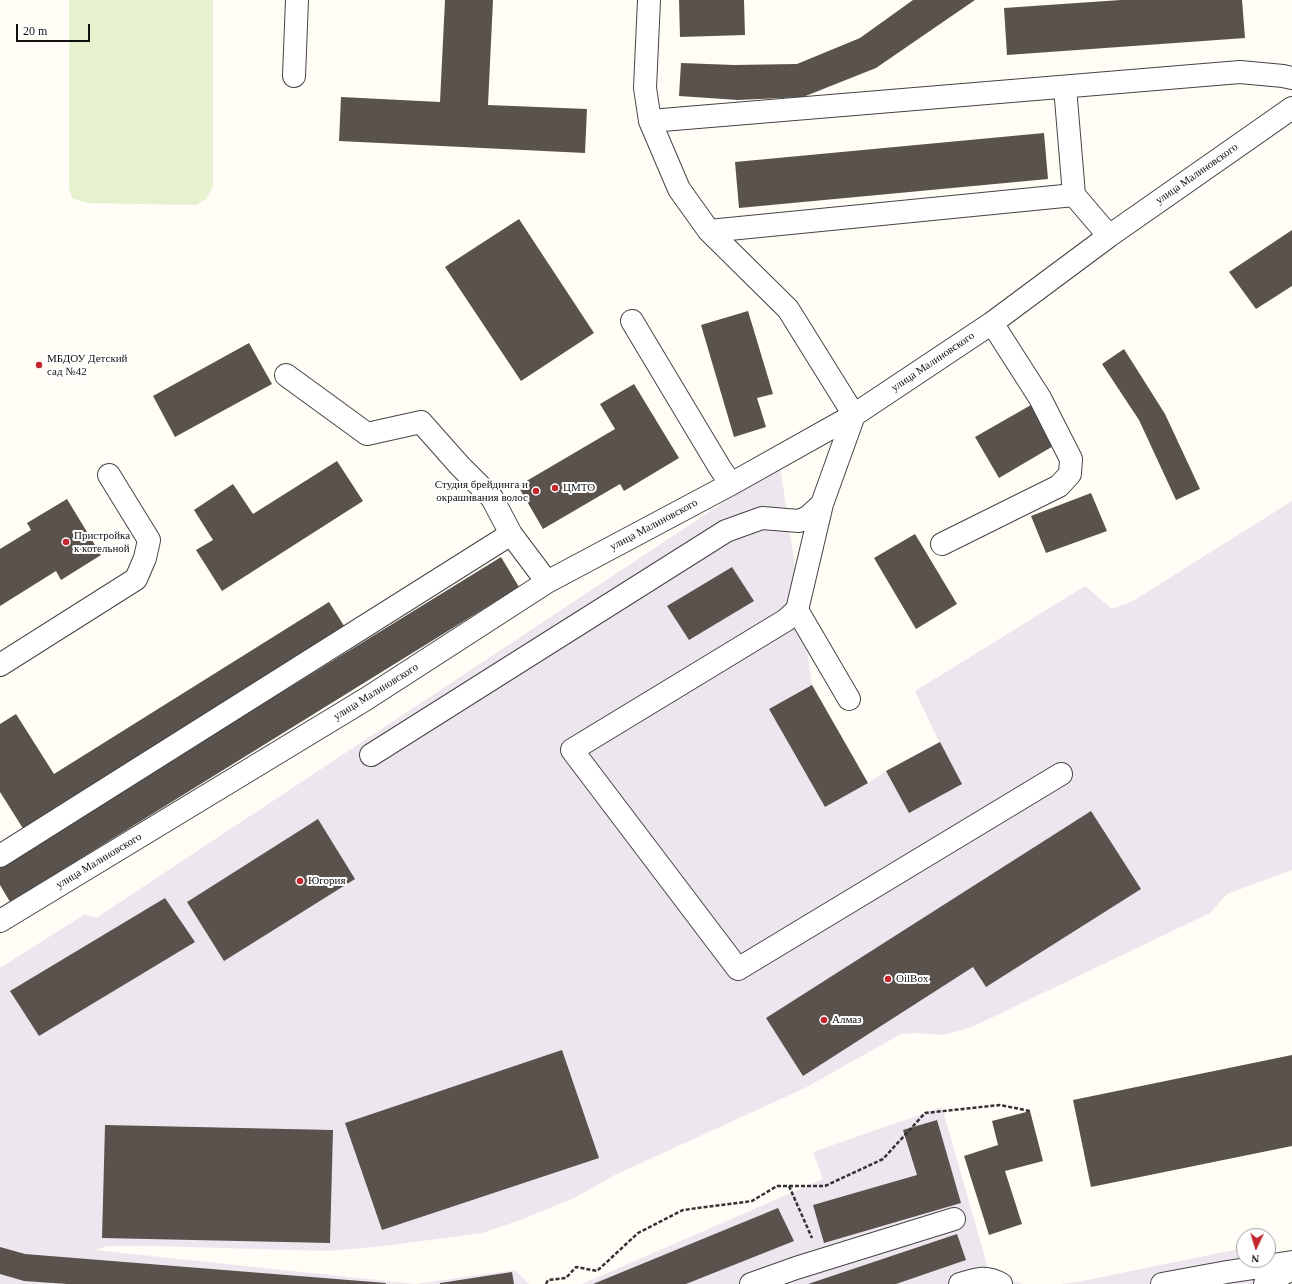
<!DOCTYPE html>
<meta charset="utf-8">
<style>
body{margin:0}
#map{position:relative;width:1292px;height:1284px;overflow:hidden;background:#fffdf5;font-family:Georgia,serif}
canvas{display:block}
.north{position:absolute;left:1236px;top:1228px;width:40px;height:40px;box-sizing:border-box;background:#fff;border:1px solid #a0a0a0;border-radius:50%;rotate:184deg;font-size:11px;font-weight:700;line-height:16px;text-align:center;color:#111}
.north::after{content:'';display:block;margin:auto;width:14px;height:18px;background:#c4262e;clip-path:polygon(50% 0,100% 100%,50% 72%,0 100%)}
.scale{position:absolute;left:16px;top:24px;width:74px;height:18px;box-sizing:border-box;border:2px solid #111;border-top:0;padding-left:5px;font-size:12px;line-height:14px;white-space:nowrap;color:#111;-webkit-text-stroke:3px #fff;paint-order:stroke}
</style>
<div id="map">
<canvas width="1292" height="1284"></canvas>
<div class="north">N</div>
<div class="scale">20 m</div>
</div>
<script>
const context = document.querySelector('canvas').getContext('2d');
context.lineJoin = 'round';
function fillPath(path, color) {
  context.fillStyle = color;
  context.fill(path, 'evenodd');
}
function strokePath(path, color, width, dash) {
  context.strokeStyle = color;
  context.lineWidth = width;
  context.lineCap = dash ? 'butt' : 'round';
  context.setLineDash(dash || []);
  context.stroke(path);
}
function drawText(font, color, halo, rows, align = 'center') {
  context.font = font + ' Georgia,serif';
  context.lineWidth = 4;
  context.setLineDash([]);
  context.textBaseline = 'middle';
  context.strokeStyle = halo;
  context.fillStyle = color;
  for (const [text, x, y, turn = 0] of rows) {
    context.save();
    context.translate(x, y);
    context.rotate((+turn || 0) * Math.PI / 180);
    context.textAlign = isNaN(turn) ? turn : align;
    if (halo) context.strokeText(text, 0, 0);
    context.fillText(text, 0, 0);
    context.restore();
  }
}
fillPath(new Path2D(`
 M 780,465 L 812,685 L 868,783 L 886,771 L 939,742 L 915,691 L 1085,586 L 1112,609 L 1133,601 L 1292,501 L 1292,870 L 1227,894 L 1210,913 L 972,1027 L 942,1035 L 918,1033 L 901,1034 L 805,1088 L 615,1175 L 574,1198 L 523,1219 L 483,1233 L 384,1246 L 329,1251 L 153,1246 L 107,1246 L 95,1250 L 415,1284 L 515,1270 L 529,1284 L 0,1284 L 0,968 L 85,914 L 96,918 Z
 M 942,1107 L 990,1275 L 1024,1284 L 582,1284 L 823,1179 L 813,1152 Z
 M 1244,1248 L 1244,1260 L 1264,1284 L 1061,1284 L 1077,1282 Z`), '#eee6ef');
fillPath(new Path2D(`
 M 69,0 L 213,0 L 213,186 L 206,199 L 196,205 L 87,203 L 72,198 L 69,188 Z`), '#e6f2cf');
fillPath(new Path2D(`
 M 445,0 L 493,0 L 488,105 L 587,109 L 585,153 L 339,141 L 341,97 L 440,102 Z
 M 679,0 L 744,0 L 745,35 L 680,37 Z
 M 913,0 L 975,0 L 876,68 L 803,97 L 738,100 L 679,96 L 681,63 L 734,65 L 797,64 L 860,38 Z
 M 1121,0 L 1242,0 L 1245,38 L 1007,55 L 1004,8 Z
 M 1044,133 L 1048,179 L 739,208 L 735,162 Z
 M 519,219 L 594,333 L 521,381 L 445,267 Z
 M 1292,230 L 1292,286 L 1256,309 L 1229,272 Z
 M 748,311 L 773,394 L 757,398 L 766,427 L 734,437 L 701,325 Z
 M 249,343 L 272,384 L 175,437 L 153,396 Z
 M 1124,349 L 1165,414 L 1200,489 L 1176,500 L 1139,420 L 1102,364 Z
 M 634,384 L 679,458 L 624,491 L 620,484 L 543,529 L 518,486 L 615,429 L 600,404 Z
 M 1031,405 L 1055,445 L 999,478 L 975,437 Z
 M 337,461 L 363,501 L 222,591 L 196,550 L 213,540 L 194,510 L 233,484 L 253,514 Z
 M 1091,493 L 1107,531 L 1046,553 L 1031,516 Z
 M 67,499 L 101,555 L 61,580 L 56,571 L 0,606 L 0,549 L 31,530 L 27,523 Z
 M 915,534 L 957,604 L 916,629 L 874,558 Z
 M 501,557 L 519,587 L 10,902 L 0,885 L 0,866 Z
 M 732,567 L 754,601 L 689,640 L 667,606 Z
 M 329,602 L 346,629 L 24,830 L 0,792 L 0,724 L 16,714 L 54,774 Z
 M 812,685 L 868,783 L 825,807 L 769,709 Z
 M 940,742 L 962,784 L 909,813 L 886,771 Z
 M 1091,811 L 1141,889 L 986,987 L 973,967 L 803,1076 L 766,1018 Z
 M 318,819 L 355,879 L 224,961 L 187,902 Z
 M 165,898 L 195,942 L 39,1036 L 10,991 Z
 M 562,1050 L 599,1158 L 382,1230 L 345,1123 Z
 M 1292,1055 L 1292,1146 L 1091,1187 L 1073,1100 Z
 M 1030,1111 L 1043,1161 L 1005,1171 L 1022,1224 L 989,1235 L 964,1156 L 998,1145 L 992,1121 Z
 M 937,1120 L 961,1203 L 824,1243 L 813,1205 L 917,1175 L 903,1130 Z
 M 105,1125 L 333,1130 L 330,1243 L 102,1238 Z
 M 778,1208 L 794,1241 L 686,1284 L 593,1284 Z
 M 957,1234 L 966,1260 L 896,1284 L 808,1284 Z
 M 0,1247 L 25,1254 L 386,1283 L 386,1284 L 67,1284 L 24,1281 L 0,1274 Z
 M 512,1272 L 514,1284 L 440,1284 L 440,1283 Z`), '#5a524d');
const minor = new Path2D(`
 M 649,0 L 645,88 L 650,121 L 679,189 L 709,231 L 788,309 L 854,415
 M 294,76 L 297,0
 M 1065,87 L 1074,195
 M 650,121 L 1240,72 L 1283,76 L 1292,78
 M 709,231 L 1074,195 L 1109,236
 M 632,321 L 720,468 L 731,484
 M 286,375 L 367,434 L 421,422 L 460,466 L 492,498 L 511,534 L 547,582
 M 822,504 L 797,610 L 786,620 L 572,750 L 738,969 L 1061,774
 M 942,544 L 1059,486 L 1070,474 L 1071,459 L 1040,398 L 992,323
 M 797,610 L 849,699
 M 0,665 L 136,579 L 145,558 L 149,540 L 109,475
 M 371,755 L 726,531 L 762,518 L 799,521 L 808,517 L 822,504 L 854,415
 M 0,856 L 511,534
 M 0,921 L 366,699 L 547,582 L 731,484 L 854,415 L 992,323 L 1109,236 L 1292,108
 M 751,1284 L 796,1268 L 954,1219
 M 960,1284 C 976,1279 986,1275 1001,1284
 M 1162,1284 L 1227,1272 L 1292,1262
 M 1265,1284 L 1292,1269`);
strokePath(minor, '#444', 24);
strokePath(new Path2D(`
 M 789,1186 L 812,1238
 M 546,1284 L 548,1280 L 566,1278 L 576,1267 L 597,1271 L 638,1233 L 683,1210 L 752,1201 L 777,1186 L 825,1186 L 883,1159 L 925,1113 L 1000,1105 L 1030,1111`), '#333', 2.5, [4, 2]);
strokePath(minor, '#fff', 22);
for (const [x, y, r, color] of [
 [39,365,4,"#c4262e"],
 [555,488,4,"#c4262e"],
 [536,491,4,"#c4262e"],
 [66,542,4,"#c4262e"],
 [300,881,4,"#c4262e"],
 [888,979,4,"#c4262e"],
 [824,1020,4,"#c4262e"]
]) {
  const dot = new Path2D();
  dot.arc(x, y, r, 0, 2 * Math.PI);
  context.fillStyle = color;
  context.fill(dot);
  strokePath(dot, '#fff', 1.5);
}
drawText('11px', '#111', '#fff', [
 ["улица Малиновского",1197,174,-35],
 ["улица Малиновского",933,362,-34],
 ["улица Малиновского",654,525,-28],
 ["улица Малиновского",376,692,-32],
 ["улица Малиновского",99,861,-31]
]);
drawText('11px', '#111', '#fff', [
 ["МБДОУ Детский",47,359],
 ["сад №42",47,372],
 ["Студия брейдинга и",528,485,"right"],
 ["окрашивания волос",528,498,"right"],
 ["ЦМТО",563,488],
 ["Пристройка",74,536],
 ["к котельной",74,549],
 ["Югория",308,881],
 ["OilBox",896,979],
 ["Алмаз",832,1020]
], 'left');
</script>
